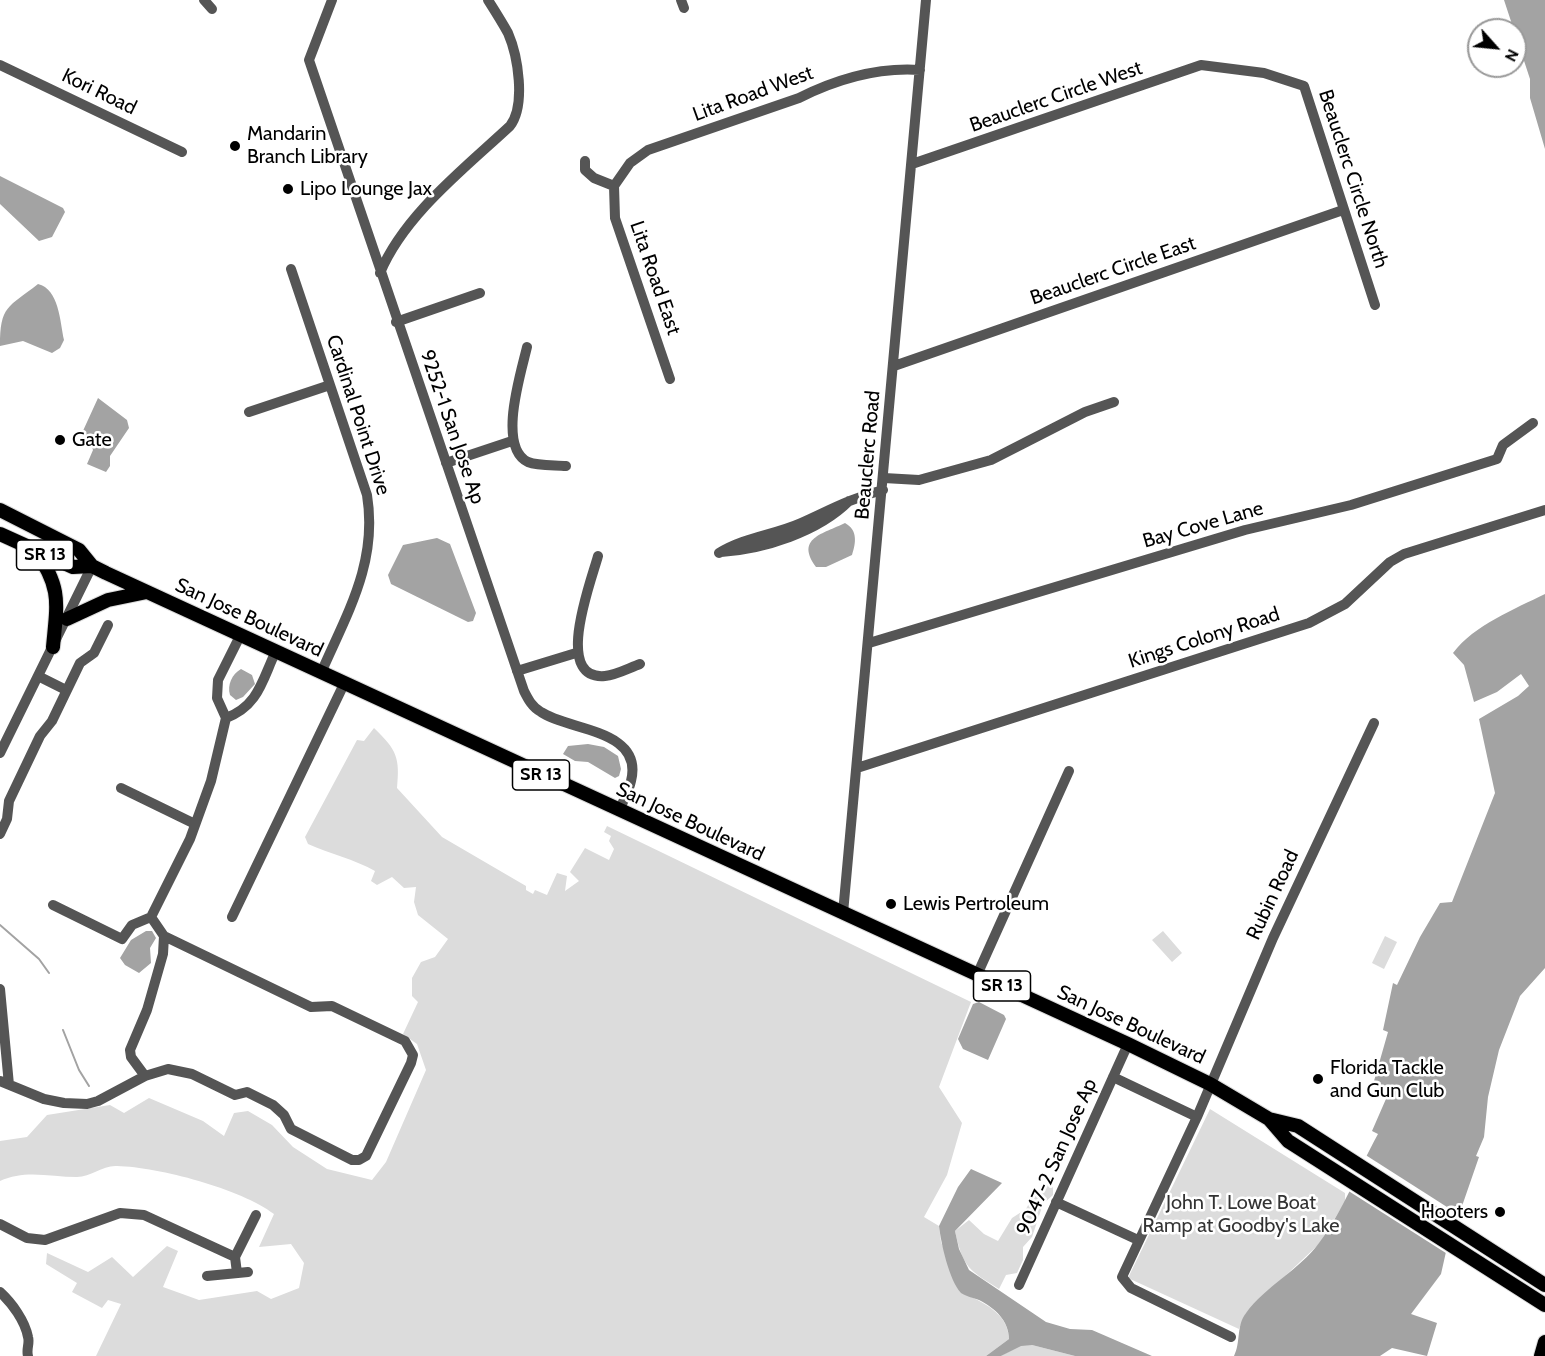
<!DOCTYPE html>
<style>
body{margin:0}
#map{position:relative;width:1545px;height:1356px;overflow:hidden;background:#fff;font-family:Cabin,sans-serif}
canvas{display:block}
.north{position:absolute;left:1467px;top:18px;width:60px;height:60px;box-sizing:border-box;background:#fff;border:2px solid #999;border-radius:50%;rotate:117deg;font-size:16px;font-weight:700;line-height:24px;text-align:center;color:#000}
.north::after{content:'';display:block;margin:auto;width:21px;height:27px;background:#000;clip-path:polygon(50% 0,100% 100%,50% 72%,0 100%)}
</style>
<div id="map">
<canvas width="1545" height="1356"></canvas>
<div class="north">N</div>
</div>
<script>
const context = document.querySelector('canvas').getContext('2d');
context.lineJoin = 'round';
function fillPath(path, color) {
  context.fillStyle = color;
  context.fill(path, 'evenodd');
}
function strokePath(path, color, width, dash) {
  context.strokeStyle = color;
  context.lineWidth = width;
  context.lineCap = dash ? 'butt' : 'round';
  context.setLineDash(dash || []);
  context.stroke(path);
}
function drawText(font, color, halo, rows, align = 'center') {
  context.font = font + ' Cabin,sans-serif';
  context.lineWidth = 5;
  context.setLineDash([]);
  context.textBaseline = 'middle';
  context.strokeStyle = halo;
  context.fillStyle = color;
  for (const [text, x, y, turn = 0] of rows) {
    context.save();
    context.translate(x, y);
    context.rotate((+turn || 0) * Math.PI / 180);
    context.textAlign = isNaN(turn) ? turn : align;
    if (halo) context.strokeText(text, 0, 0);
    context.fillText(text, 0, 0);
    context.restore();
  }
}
fillPath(new Path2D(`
 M 374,728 C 397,750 400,758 397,788 L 442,837 L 526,886 L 526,890 L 533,894 L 535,890 L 547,895 L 557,873 L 567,876 L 565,891 L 579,881 L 570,872 L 585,848 L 609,860 L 614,849 L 609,841 L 611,836 L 604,832 L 607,826 L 971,1002 L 939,1087 L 962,1123 L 947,1175 L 924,1217 L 939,1226 L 941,1242 L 962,1293 C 983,1302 1008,1313 1009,1339 L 986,1356 L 96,1356 L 121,1304 L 108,1300 L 102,1308 L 72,1292 L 77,1283 L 46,1264 L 47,1253 L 88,1272 L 112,1257 L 133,1277 L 167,1246 L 178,1251 L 163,1287 L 199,1300 L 257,1291 L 271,1299 L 299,1288 L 304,1263 L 291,1244 L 259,1247 L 274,1214 C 241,1189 159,1167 117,1166 C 103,1165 91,1177 77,1177 C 51,1177 25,1169 0,1181 L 0,1141 L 27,1137 L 47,1115 L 110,1105 L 124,1113 L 149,1098 L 203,1121 L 224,1136 L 234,1113 L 248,1111 L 272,1125 L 293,1147 L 327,1169 L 372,1180 L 386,1162 L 426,1070 L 417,1044 L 403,1034 L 418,1002 L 412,996 L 412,978 L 421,962 L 435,957 L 448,939 L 418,915 L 414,902 L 416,887 L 404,888 L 392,877 L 377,885 L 371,881 L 375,871 C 354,859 330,854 308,844 L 305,837 L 357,740 L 364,741 Z
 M 1163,931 L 1182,953 L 1172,962 L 1152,940 Z
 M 1385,936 L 1397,942 L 1384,969 L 1372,963 Z
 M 1210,1109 L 1345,1193 L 1345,1202 L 1319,1244 L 1246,1313 L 1239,1329 L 1128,1278 Z
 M 1053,1183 L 1053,1195 L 1043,1204 L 1032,1237 L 1023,1247 L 1023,1260 L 1017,1273 L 1006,1275 L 999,1289 C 969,1270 963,1268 955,1231 L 969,1220 L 984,1234 L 998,1241 L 1012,1218 L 1026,1209 L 1034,1194 L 1045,1184 Z
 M 1021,1345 L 1032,1345 L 1075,1356 L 1001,1356 Z`), '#dcdcdc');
fillPath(new Path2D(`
 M 1504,0 L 1545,0 L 1545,149 L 1530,98 L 1530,79 Z
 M 0,176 L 63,208 L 65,212 L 52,237 L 39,241 L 0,204 Z
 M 38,284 C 59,289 60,321 64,340 L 60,348 L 52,353 L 23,341 L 0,346 C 0,305 8,308 38,284 Z
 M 98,398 L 127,420 L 129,428 L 110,456 L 110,466 L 106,472 L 87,464 L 93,450 L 88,436 L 82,433 Z
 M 845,523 C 858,530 856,543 852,555 L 826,567 L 816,567 C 795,538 823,534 845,523 Z
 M 437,538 L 450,544 L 476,613 L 473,621 L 468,622 L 391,584 L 388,575 L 403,545 Z
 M 1545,594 L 1545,968 L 1520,996 L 1499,1050 L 1488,1097 L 1484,1137 L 1476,1156 L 1479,1157 L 1461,1209 L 1455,1212 L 1441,1274 L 1411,1314 L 1437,1323 L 1427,1356 L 1392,1348 L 1380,1356 L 1234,1356 C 1241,1342 1236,1326 1246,1313 C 1266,1286 1299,1270 1319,1243 C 1344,1210 1358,1170 1378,1134 L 1372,1131 L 1389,1092 L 1374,1081 L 1388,1032 L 1383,1030 L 1393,983 L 1397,985 L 1420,937 L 1440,903 L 1452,902 L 1495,793 L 1479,719 L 1518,696 L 1529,686 L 1521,674 L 1497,692 L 1474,702 L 1464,665 L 1453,653 C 1474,625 1515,609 1545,594 Z
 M 241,669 L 252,675 L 255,684 L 243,697 L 236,700 L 230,695 C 227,685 232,674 241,669 Z
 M 588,744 L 604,747 L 618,756 L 621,769 L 619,776 L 615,778 L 588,762 L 575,761 L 563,754 L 568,746 Z
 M 146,931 L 152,931 L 156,938 L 150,948 L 151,963 L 139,973 L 125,965 L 120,958 L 131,940 Z
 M 979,1002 L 1004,1015 L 1006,1019 L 988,1060 L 963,1049 L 958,1039 L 973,1004 Z
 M 971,1169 L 1002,1183 L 955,1231 L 959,1249 L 969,1270 L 1046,1322 L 1070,1329 L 1092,1330 L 1152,1356 L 1075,1356 L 1032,1345 L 1021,1346 L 1001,1356 L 986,1356 L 1009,1339 C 1009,1321 995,1308 979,1300 C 974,1298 965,1296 961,1293 C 949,1280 941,1243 939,1226 L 958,1187 Z`), '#a3a3a3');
fillPath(new Path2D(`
 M 1364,1154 L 1458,1214 L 1449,1255 L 1347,1190 Z`), '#fff');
strokePath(new Path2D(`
 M 0,925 L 39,959 L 49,973
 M 63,1030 L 79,1070 L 89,1086`), '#a3a3a3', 2);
const major = new Path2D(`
 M 0,510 L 79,550 L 92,566 L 106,573 L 1128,1044 L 1210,1084 L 1269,1119 L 1298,1126 L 1545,1285
 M 0,534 L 73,567 L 92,566
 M 35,550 C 62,588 57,603 53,647
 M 67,619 L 108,600 L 147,592
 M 1269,1119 L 1288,1141 L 1545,1305
 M 1541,1356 L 1545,1342`);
strokePath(major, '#dbdbdb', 16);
strokePath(new Path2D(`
 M 204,0 L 212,9
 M 332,0 L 309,60 L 524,691 C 528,699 532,707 541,712 C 569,731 644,729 631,781 C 629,791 623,801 619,811
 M 681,0 L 684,8
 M 0,65 L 182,152
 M 585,161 L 585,170 L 594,178 L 614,186
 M 912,164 L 1201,65 L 1264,73 L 1304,86 L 1375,305
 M 291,269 L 367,495 C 378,563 347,613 321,673
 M 380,273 C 404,215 465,168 510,126 C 526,105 518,56 508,33 C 502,22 495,11 488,0
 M 396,322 L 480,293
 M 527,347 C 521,373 497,447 528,462 C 538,466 554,465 566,466
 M 894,366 L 1343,210
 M 670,379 L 615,218 L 614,186 L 630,163 L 648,150 L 799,98 C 837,79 877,67 920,70
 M 249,412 L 330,385
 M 446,463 L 512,441
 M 884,478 L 919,480 L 991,460 L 1085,412 L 1114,402
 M 721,552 C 764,549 818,532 849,501
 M 719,553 C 745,537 774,535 801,523 C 830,510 851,498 883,490
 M 598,556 C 592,579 552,681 605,676 C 616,675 629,668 640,664
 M 869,643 L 1245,530 L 1351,505 L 1497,459 L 1503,445 L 1533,423
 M 517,671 L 576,653
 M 38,676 L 66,690
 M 226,718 C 258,706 262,681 275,653
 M 0,753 L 92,566
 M 857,768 L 1309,623 L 1345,604 L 1390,562 L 1404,554 L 1545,510
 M 121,788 L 195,824
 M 0,834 L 7,819 L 9,801 L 40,736 L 52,721 L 80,663 L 94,653 L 108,625
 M 53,905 L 122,939 L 132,925 L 151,917
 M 843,913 L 926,0
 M 232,917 L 344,684
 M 977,975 L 1069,771
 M 0,989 L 9,1085
 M 145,1076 L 131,1057 L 130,1050 L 147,1010 L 163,954 L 164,936 L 151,917 L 190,839 L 211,781 L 226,718 L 217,698 L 218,680 L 240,636
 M 1113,1077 L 1197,1117
 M 0,1081 L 44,1099 L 64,1103 L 87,1104 L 98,1101 L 145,1076 L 168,1069 L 192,1074 L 235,1095 L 247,1092 L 273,1105 L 284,1115 L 291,1129 L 352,1160 L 359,1160 L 366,1156 L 411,1063 L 413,1055 L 405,1041 L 332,1006 L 311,1007 L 164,936
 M 1056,1202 L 1138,1240
 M 0,1224 L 27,1238 L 45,1240 L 120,1213 L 144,1215 L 235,1257
 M 237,1273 L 235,1257 L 256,1215
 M 207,1276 L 248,1272
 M 1019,1285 L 1128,1044
 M 0,1292 C 12,1303 25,1321 28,1337 C 30,1343 26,1349 28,1356
 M 1231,1337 L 1131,1288 L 1122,1277 L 1197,1117 L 1273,938 L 1374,723`), '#555', 10);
strokePath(major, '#000', 14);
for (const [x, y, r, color] of [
 [235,146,6,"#000"],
 [288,189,6,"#000"],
 [60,440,6,"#000"],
 [891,904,6,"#000"],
 [1318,1079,6,"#000"],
 [1500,1212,6,"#000"]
]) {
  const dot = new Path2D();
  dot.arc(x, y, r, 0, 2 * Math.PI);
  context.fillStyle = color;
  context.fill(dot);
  strokePath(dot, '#fff', 2);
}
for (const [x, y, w] of [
 [45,555,57],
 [541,775,57],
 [1002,986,57]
]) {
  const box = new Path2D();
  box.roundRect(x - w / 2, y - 15, w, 30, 4.5);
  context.fillStyle = '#fff';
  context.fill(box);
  strokePath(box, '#000', 1.5);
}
drawText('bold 18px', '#000', null, [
 ["SR 13",45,555],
 ["SR 13",541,775],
 ["SR 13",1002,986]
]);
drawText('20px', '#000', '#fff', [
 ["Kori Road",99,92,26],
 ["Lita Road West",753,94,-20],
 ["Beauclerc Circle West",1056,97,-19],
 ["Beauclerc Circle North",1353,179,72],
 ["Beauclerc Circle East",1113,271,-19],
 ["Lita Road East",655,278,71],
 ["Cardinal Point Drive",358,415,72],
 ["9252-1 San Jose Ap",452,427,71],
 ["Beauclerc Road",868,455,-85],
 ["Bay Cove Lane",1203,525,-16],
 ["San Jose Boulevard",249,618,25],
 ["Kings Colony Road",1204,638,-18],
 ["San Jose Boulevard",690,822,25],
 ["Rubin Road",1273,895,-65],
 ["San Jose Boulevard",1131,1025,25],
 ["9047-2 San Jose Ap",1057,1157,-66]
]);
drawText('20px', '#000', '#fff', [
 ["Mandarin",247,134],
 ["Branch Library",247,157],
 ["Lipo Lounge Jax",300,189],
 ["Gate",72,440],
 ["Lewis Pertroleum",903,904],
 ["Florida Tackle",1330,1068],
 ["and Gun Club",1330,1091],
 ["Hooters",1488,1212,"right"]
], 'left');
drawText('20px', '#333', '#fff', [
 ["John T. Lowe Boat",1241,1203],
 ["Ramp at Goodby's Lake",1241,1226]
]);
</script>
